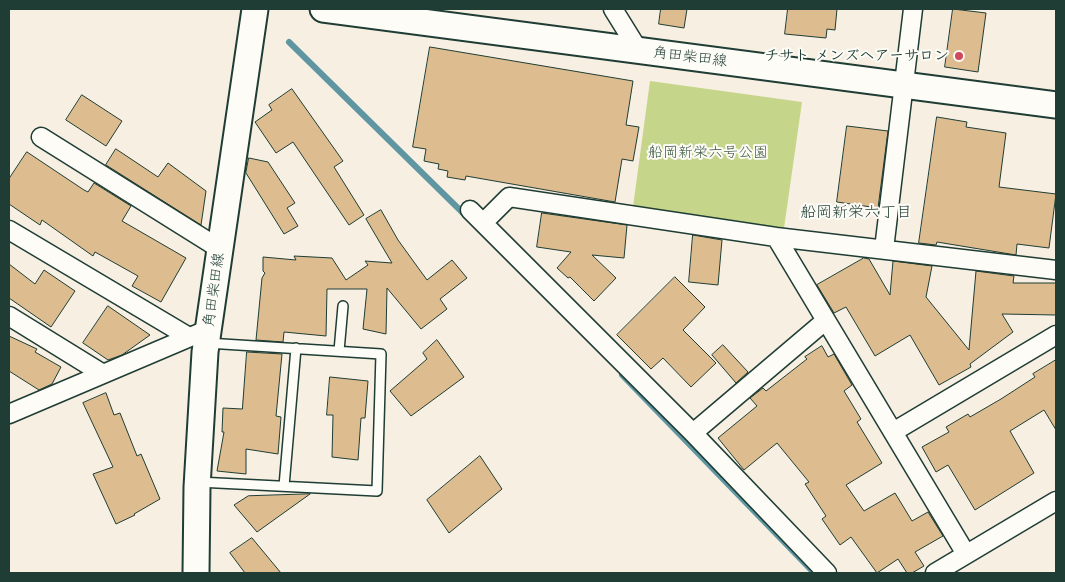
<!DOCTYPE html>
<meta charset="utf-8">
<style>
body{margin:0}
#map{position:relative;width:1065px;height:582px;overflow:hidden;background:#f7efe2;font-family:"Comic Neue",sans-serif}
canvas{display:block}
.frame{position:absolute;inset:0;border:10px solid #1f3d34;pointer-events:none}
</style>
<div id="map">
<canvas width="1065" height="582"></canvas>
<div class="frame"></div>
</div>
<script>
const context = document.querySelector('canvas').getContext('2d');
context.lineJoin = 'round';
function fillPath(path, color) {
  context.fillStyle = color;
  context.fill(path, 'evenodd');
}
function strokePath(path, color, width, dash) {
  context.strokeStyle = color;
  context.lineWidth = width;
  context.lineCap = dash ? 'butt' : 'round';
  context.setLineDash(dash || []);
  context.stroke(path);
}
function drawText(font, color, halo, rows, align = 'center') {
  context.font = font + ' "Comic Neue","Klee One",sans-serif';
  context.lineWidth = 4;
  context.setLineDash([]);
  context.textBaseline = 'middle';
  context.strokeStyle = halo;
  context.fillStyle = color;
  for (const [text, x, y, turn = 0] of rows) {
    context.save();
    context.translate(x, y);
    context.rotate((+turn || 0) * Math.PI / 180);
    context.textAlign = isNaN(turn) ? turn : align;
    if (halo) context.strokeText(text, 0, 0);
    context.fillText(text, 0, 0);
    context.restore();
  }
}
fillPath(new Path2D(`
 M 650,81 L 802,102 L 784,228 L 633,207 Z`), '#c5d589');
strokePath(new Path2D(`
 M 289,42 L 466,216
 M 622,375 L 814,573`), '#6096a2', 6);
const building = new Path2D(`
 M 661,9 L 687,9 L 684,28 L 659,24 Z
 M 788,9 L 837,9 L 835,30 L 827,29 L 826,38 L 785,34 Z
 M 953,9 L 986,13 L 978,72 L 945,67 Z
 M 430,47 L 633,81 L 626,125 L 639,127 L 633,161 L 622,159 L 615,202 L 466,176 L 465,180 L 447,177 L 448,171 L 438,169 L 439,164 L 424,161 L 426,149 L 413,147 Z
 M 292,89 L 343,161 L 334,167 L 364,215 L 349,225 L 293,142 L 276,153 L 255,122 L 272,110 L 269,105 Z
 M 82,95 L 122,121 L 106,146 L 66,120 Z
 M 937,117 L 967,122 L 966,127 L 1006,133 L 999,187 L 1056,194 L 1049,248 L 1017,244 L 1016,255 L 937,242 L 936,245 L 919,243 Z
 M 847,126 L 888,131 L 878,208 L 837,202 Z
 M 116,149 L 158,177 L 168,163 L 206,191 L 201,225 L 106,165 Z
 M 27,152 L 84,190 L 88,192 L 94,183 L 131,206 L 122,221 L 186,258 L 161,302 L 132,286 L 138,276 L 95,252 L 93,256 L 42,220 L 40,225 L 9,204 L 9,179 Z
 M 249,158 L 268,162 L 295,203 L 287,208 L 298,226 L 284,234 L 246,173 Z
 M 381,210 L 398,240 L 427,280 L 452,260 L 467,278 L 440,299 L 447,309 L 421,329 L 387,288 L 386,334 L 363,329 L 367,289 L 327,289 L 326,336 L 284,332 L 283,342 L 256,340 L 262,278 L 265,273 L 263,271 L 263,257 L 296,260 L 294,256 L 332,258 L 346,280 L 368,265 L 365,261 L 392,263 L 366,219 Z
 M 542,213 L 627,225 L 624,258 L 592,255 L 616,278 L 594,301 L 570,277 L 568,278 L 557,268 L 571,252 L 537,247 Z
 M 693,235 L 722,240 L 718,285 L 689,282 Z
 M 864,258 L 869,259 L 890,295 L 893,261 L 932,266 L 926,297 L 969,350 L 976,271 L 1014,276 L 1013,283 L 1056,283 L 1056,315 L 1002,314 L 1013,332 L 970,364 L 971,367 L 939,385 L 910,335 L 875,356 L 846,307 L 834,313 L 817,285 Z
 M 9,264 L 35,284 L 44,270 L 75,291 L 51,327 L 9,298 Z
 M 675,277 L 705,307 L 683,330 L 716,363 L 691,387 L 663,358 L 651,369 L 617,335 Z
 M 108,306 L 150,335 L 122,355 L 108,360 L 83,343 Z
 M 9,336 L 37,349 L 35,352 L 61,367 L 52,384 L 39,390 L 9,371 Z
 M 437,340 L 464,377 L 411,416 L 390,391 L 427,359 L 423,353 Z
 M 723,345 L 748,372 L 736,383 L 712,355 Z
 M 822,346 L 828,357 L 834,354 L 852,385 L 844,391 L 861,419 L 857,422 L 882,463 L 846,485 L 864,511 L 895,493 L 912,521 L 928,512 L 943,536 L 915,552 L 924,566 L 912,573 L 907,573 L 898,559 L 877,573 L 851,537 L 840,545 L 822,519 L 826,516 L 805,484 L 809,482 L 777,443 L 744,470 L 718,438 L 757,406 L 750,398 L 763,388 L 766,391 L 807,359 L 805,357 Z
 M 247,352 L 282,354 L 276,416 L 281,417 L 278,454 L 246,449 L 246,474 L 217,471 L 224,432 L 222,432 L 223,408 L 242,409 Z
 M 1056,360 L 1056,430 L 1044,410 L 1010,431 L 1034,473 L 975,510 L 948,465 L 936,472 L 922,447 L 949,432 L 946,427 L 968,414 L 970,417 L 1001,399 L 1035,377 L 1033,374 Z
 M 330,377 L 368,381 L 365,418 L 361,418 L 358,460 L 332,457 L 333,415 L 327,415 Z
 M 106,393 L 114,415 L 120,413 L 137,456 L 141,454 L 160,499 L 134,514 L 135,515 L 116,524 L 93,474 L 113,467 L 83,403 Z
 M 480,456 L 502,489 L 449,533 L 427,500 Z
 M 310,494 L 257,532 L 234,505 L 248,496 Z
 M 252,538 L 281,573 L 245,573 L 230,553 Z`);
fillPath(building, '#ddbc8f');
strokePath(building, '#1f3d34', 1);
const service = new Path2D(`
 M 339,351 L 343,306
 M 198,482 L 377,491 L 381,354 L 207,343
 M 284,486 L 296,348`);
const minor = new Path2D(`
 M 613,9 L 639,51
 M 41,137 L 220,249
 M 470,210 L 693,433 L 827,573
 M 483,223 L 509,197 L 776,237 L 1056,270
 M 9,230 L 189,337
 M 776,237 L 966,554
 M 884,249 L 913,9
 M 9,316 L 103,374
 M 9,414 L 209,329
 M 893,432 L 1056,335
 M 693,433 L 825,321
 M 935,573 L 1056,501`);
const secondary = new Path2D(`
 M 323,9 L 1056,105
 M 196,573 L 197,487 L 205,352 L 255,9`);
strokePath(service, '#1f3d34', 12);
strokePath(minor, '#1f3d34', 21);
strokePath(secondary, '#1f3d34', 29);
strokePath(service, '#fdfcf7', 9);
strokePath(minor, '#fdfcf7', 18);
strokePath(secondary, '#fdfcf7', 25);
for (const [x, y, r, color] of [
 [959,56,5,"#d1495b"]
]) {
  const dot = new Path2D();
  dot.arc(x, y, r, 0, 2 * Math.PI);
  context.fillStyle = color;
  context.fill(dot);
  strokePath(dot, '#fdfcf7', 2);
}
drawText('bold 15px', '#1f3d34', '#fdfcf7', [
 ["チサト メンズヘアーサロン",949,56]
], 'right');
drawText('15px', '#1f3d34', '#fdfcf7', [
 ["角田柴田線",690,57,7],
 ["角田柴田線",214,290,-82]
]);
drawText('15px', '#405b45', '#fdfcf7', [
 ["船岡新栄六号公園",708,153]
]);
drawText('16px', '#1f3d34', '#fdfcf7', [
 ["船岡新栄六丁目",856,212]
]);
</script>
